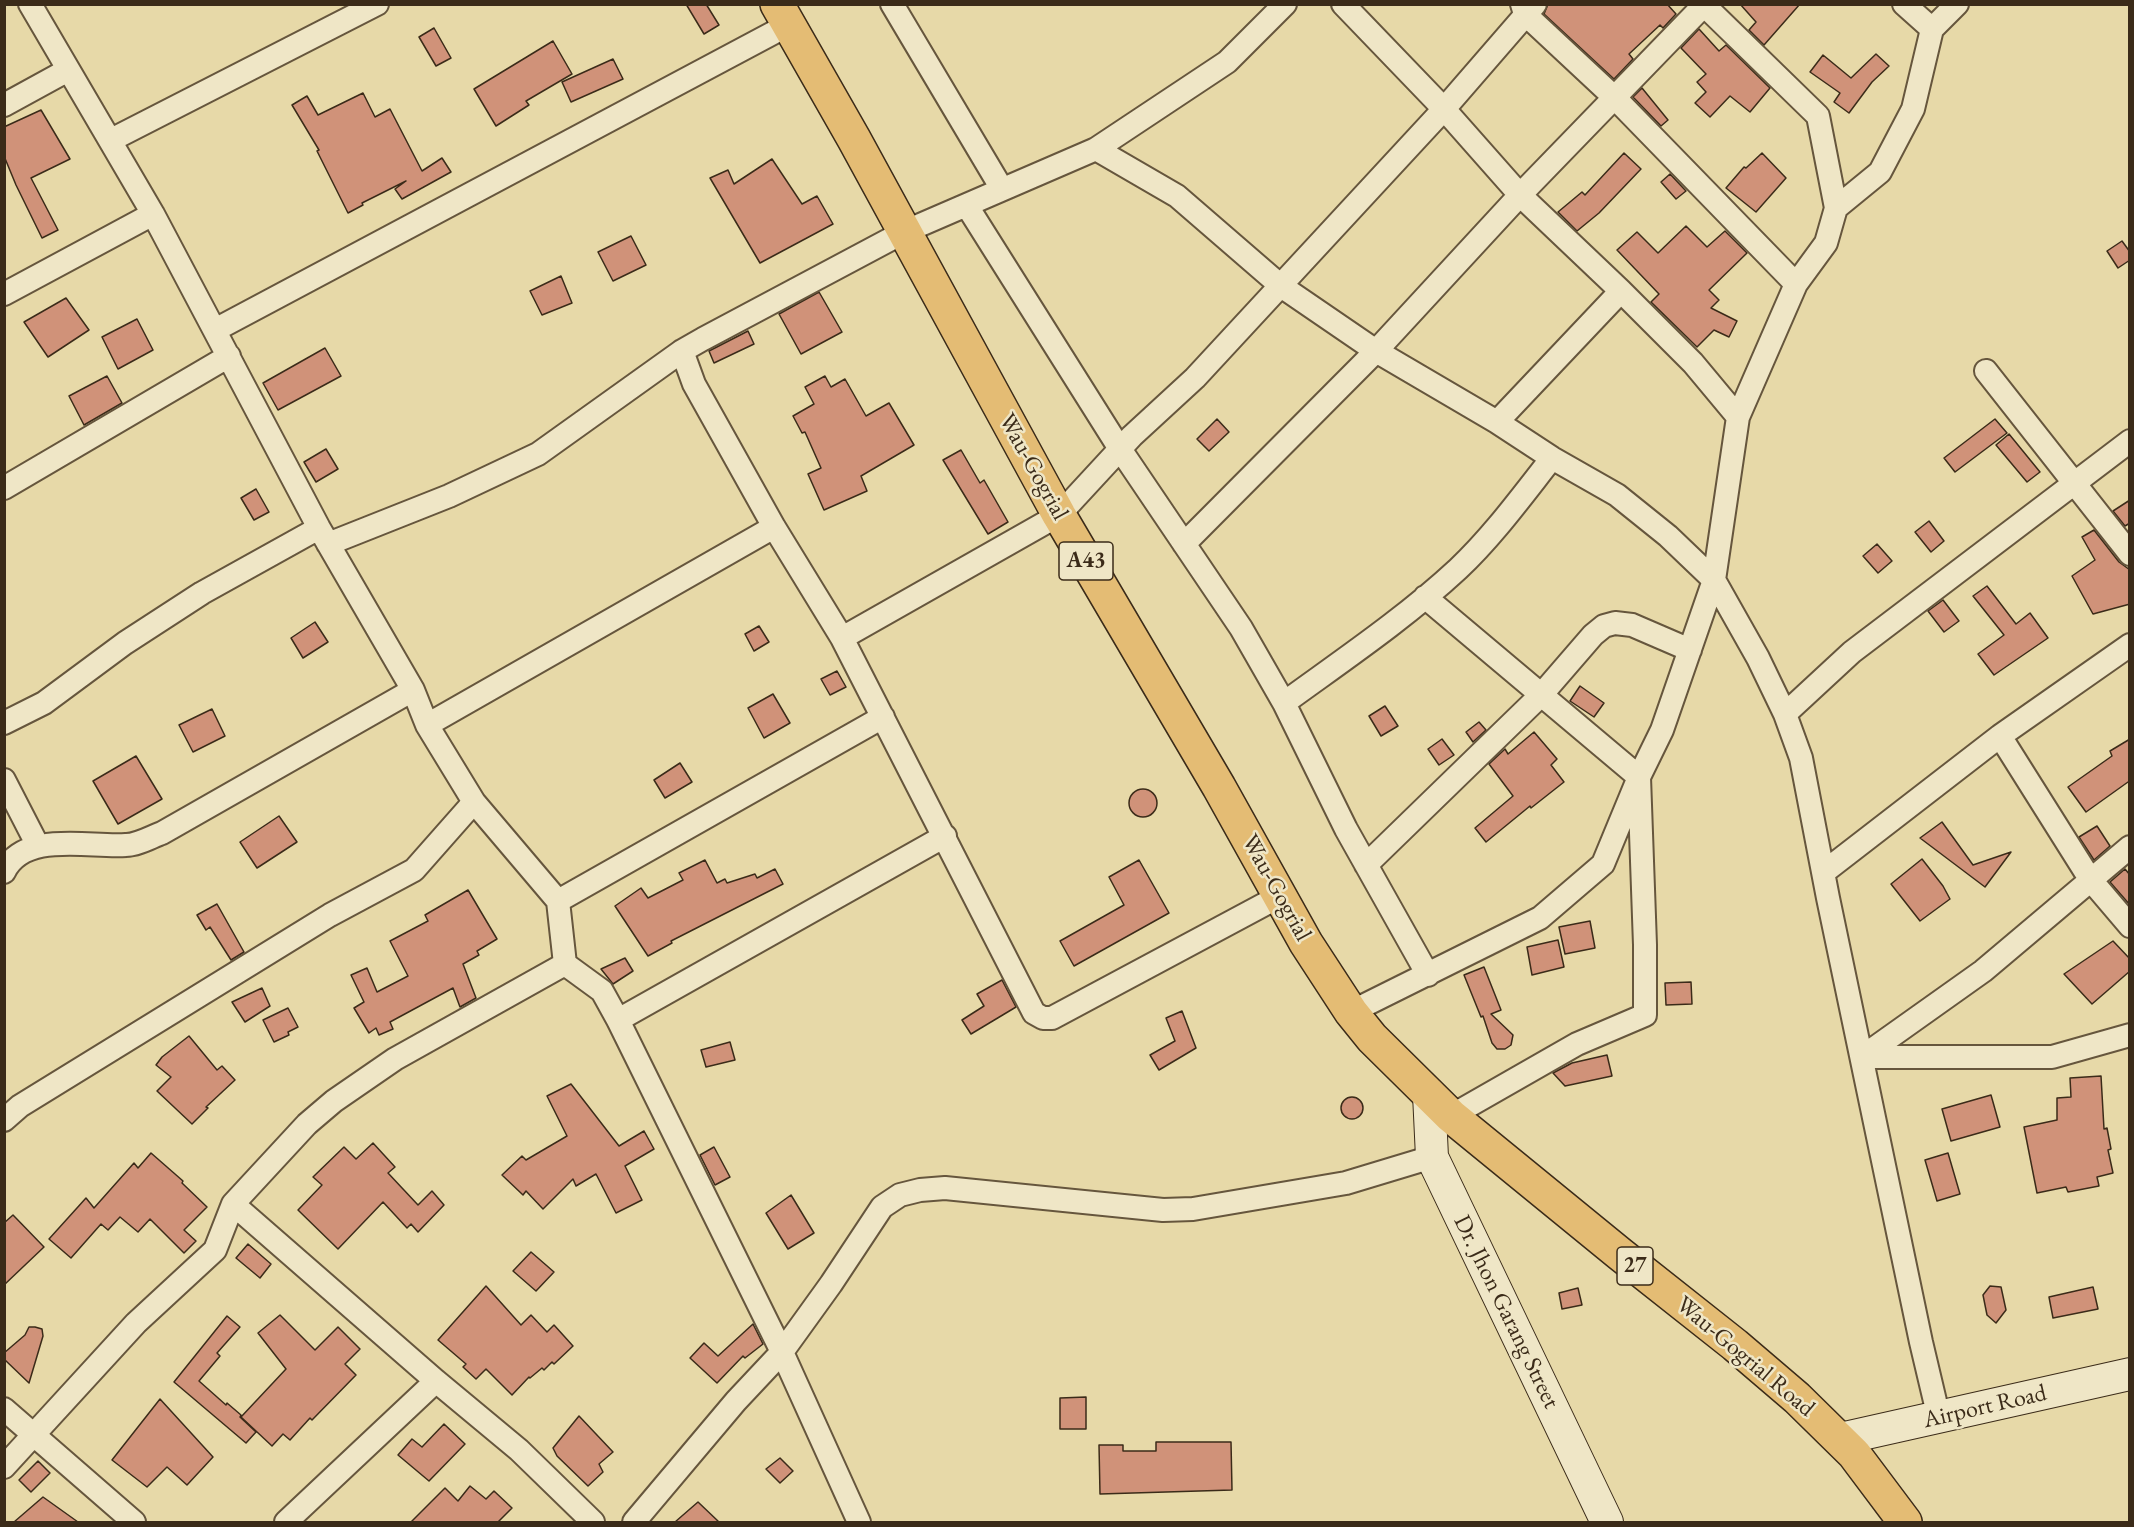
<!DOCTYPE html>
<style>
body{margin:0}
#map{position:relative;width:2134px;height:1527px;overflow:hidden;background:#e7d9a8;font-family:"EB Garamond",serif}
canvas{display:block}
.frame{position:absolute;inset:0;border:6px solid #3b2b19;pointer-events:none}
</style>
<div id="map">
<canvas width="2134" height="1527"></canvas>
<div class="frame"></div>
</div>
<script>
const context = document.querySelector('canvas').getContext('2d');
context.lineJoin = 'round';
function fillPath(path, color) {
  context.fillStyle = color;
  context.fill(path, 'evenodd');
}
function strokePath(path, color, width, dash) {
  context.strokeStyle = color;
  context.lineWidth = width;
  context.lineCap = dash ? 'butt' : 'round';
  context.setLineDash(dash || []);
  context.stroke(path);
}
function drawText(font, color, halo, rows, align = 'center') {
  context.font = font + ' "EB Garamond",serif';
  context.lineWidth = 5;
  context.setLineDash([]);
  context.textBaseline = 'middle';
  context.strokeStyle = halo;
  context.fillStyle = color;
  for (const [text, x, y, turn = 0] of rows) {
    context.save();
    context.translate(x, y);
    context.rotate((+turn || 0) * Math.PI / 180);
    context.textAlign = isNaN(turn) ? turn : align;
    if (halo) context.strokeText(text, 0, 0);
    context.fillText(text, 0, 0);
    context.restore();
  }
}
const building = new Path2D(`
 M 686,4 L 706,4 L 719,25 L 704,34 Z
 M 1548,4 L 1667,4 L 1676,14 L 1663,28 L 1660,25 L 1629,54 L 1633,59 L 1614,79 L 1544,14 Z
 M 1740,4 L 1800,4 L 1764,45 L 1749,30 L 1756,22 Z
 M 434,28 L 451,58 L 436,66 L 419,37 Z
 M 1699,29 L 1719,51 L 1726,45 L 1770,88 L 1750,112 L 1730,96 L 1710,117 L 1695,103 L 1706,92 L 1697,82 L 1706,74 L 1681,48 Z
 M 553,41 L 572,74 L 526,101 L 529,105 L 496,126 L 474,89 Z
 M 1876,54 L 1889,66 L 1872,82 L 1849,113 L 1834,102 L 1840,93 L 1810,72 L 1823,55 L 1851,78 Z
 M 613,59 L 623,79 L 571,102 L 562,82 Z
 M 1642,88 L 1668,120 L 1661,126 L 1633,97 Z
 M 363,93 L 375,117 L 390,109 L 422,171 L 442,158 L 451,172 L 402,199 L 395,189 L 406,181 L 362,203 L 363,205 L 348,213 L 317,151 L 319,150 L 292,105 L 307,96 L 318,115 Z
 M 41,110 L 70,159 L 31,178 L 58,230 L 42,238 L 16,185 L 4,156 L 4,127 Z
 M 1624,153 L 1641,169 L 1599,213 L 1577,231 L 1558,212 L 1582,192 L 1585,195 Z
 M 1762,153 L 1786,178 L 1756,212 L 1726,188 L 1744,167 L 1746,168 Z
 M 772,159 L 802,204 L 817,196 L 833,224 L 760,263 L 710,178 L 728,170 L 734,184 Z
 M 1670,174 L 1686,191 L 1676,199 L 1661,182 Z
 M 1686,226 L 1707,247 L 1725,231 L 1747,253 L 1709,290 L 1719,300 L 1711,308 L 1737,321 L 1729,337 L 1714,330 L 1697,347 L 1651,302 L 1659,294 L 1617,250 L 1637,232 L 1658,253 Z
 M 631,236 L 646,265 L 613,281 L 598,252 Z
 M 2122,241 L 2130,252 L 2130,260 L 2118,268 L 2107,251 Z
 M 561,276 L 572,303 L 542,315 L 530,291 Z
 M 819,292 L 842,332 L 801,354 L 779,314 Z
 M 66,298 L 89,330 L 48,357 L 24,322 Z
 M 137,319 L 153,350 L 118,369 L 102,337 Z
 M 748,331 L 754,344 L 714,363 L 709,351 Z
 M 325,348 L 341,376 L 278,410 L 263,383 Z
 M 107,376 L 122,403 L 84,425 L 69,396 Z
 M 825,376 L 831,387 L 845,379 L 866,416 L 889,403 L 914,445 L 861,476 L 867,491 L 824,510 L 808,474 L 821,468 L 805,432 L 802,433 L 793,416 L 814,404 L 805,387 Z
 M 1217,419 L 1229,432 L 1209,451 L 1197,439 Z
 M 1995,419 L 2007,433 L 1955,472 L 1944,458 Z
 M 2009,434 L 2040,472 L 2027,482 L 1996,445 Z
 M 326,449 L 338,469 L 316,482 L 304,462 Z
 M 961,450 L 980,483 L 984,480 L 1008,522 L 988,534 L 943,460 Z
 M 256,489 L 269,512 L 254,520 L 241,498 Z
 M 2130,500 L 2130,523 L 2125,526 L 2113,511 Z
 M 1929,521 L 1944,541 L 1931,552 L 1915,532 Z
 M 2094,530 L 2119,562 L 2130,570 L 2130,604 L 2093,614 L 2072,576 L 2095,560 L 2082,537 Z
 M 1877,544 L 1892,561 L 1878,573 L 1863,556 Z
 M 1987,586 L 2016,624 L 2030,613 L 2048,638 L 1994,675 L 1978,654 L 2004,635 L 1973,596 Z
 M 1943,600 L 1959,621 L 1944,632 L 1928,611 Z
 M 315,622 L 328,642 L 303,658 L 291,638 Z
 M 759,626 L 769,642 L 754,651 L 745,634 Z
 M 837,671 L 846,687 L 830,695 L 821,679 Z
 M 1580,686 L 1604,703 L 1594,717 L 1570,701 Z
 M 773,694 L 790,723 L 764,738 L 748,708 Z
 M 1385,706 L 1398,726 L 1381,736 L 1369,716 Z
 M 212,709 L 225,736 L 193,752 L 179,725 Z
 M 1479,722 L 1486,730 L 1473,742 L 1466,732 Z
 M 1534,732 L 1557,759 L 1551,765 L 1564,782 L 1531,808 L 1530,806 L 1486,842 L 1475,828 L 1513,796 L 1489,764 L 1505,749 L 1508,754 Z
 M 1442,739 L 1454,755 L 1439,765 L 1428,749 Z
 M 2130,739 L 2130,784 L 2128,782 L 2086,812 L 2068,787 L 2112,756 L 2110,751 Z
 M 136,756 L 162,799 L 118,824 L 93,781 Z
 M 680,763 L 692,782 L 665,798 L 654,780 Z
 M1129 803a14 14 0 1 1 28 0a14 14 0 1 1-28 0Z
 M 279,816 L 297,842 L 257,868 L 240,842 Z
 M 1942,822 L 1973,865 L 2011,852 L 1985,887 L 1920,838 Z
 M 2097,826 L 2110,846 L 2094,860 L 2079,837 Z
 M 1922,859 L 1943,886 L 1950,899 L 1920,921 L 1891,884 Z
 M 705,860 L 717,883 L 725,879 L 727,883 L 755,874 L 757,878 L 775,869 L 783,884 L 671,941 L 672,943 L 648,956 L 615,906 L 641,888 L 648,898 L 683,880 L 679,873 Z
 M 1139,860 L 1169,913 L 1074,966 L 1060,941 L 1124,905 L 1109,877 Z
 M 2125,869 L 2130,875 L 2130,905 L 2110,882 Z
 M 468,890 L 497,939 L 477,951 L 479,955 L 463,964 L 476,998 L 460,1007 L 453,988 L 390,1022 L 393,1029 L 379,1035 L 376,1028 L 369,1033 L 354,1008 L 364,1002 L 351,975 L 367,968 L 377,992 L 408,976 L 390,941 L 428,921 L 425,915 Z
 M 217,904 L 244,952 L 231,960 L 210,927 L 206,930 L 197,915 Z
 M 1590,921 L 1595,948 L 1565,954 L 1559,927 Z
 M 1558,940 L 1564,967 L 1532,975 L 1527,947 Z
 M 2113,941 L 2130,959 L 2130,971 L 2092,1004 L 2064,974 Z
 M 625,958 L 633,971 L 613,984 L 601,969 Z
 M 1484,967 L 1501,1010 L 1491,1014 L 1513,1035 L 1511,1045 L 1505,1049 L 1497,1049 L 1492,1043 L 1483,1016 L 1481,1017 L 1464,975 Z
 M 1002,980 L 1016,1007 L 971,1034 L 962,1020 L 984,1006 L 977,994 Z
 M 1691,982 L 1692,1004 L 1666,1005 L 1665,983 Z
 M 262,988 L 270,1006 L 245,1022 L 232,1002 Z
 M 288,1008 L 298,1027 L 288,1032 L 289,1035 L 274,1042 L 263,1020 Z
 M 1182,1011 L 1196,1048 L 1159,1070 L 1150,1055 L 1175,1041 L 1166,1018 Z
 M 189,1036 L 217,1070 L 222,1066 L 235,1080 L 206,1107 L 208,1108 L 192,1124 L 157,1091 L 171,1077 L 156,1065 L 162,1057 Z
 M 730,1042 L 735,1060 L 706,1067 L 701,1050 Z
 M 1607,1055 L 1612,1076 L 1565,1086 L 1553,1073 L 1572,1063 Z
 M 2101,1076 L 2104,1129 L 2107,1128 L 2111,1149 L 2108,1150 L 2113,1173 L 2097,1177 L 2099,1186 L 2068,1192 L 2066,1187 L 2037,1193 L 2024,1127 L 2057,1120 L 2057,1098 L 2071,1097 L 2070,1078 Z
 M 571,1084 L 619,1146 L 644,1131 L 654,1149 L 625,1166 L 642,1200 L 616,1213 L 596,1174 L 576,1186 L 573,1179 L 543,1209 L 526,1191 L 523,1195 L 502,1175 L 522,1156 L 526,1160 L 567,1136 L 547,1096 Z
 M 1991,1095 L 2000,1127 L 1951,1141 L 1942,1109 Z
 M1341 1108a11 11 0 1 1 22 0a11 11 0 1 1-22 0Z
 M 373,1143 L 395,1167 L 388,1173 L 418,1205 L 432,1191 L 444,1205 L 418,1232 L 411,1224 L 407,1228 L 383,1202 L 338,1249 L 298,1210 L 322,1185 L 313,1177 L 344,1147 L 356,1159 Z
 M 714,1147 L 730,1177 L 715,1185 L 700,1155 Z
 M 151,1153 L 183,1181 L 182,1183 L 207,1207 L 184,1230 L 196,1241 L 184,1253 L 150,1219 L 138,1232 L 120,1217 L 108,1230 L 101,1224 L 71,1258 L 49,1239 L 86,1198 L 94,1208 L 134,1163 L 138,1168 Z
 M 1948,1153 L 1960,1194 L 1937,1201 L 1925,1160 Z
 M 791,1195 L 814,1233 L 788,1249 L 766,1213 Z
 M 13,1215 L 44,1247 L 4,1285 L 4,1223 Z
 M 248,1244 L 271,1264 L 260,1278 L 236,1258 Z
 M 531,1252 L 554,1272 L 536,1291 L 513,1271 Z
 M 486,1286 L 521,1325 L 531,1315 L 547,1332 L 554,1325 L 573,1346 L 554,1364 L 552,1362 L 544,1370 L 542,1368 L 530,1378 L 529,1377 L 512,1395 L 486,1369 L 476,1379 L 463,1367 L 466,1364 L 438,1340 Z
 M 1990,1286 L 2001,1287 L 2006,1310 L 1996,1323 L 1987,1315 L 1983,1295 Z
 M 2093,1287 L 2098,1309 L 2053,1318 L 2049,1297 Z
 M 1578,1288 L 1582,1305 L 1562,1309 L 1559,1293 Z
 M 280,1315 L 315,1350 L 338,1327 L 360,1349 L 345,1364 L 356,1375 L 312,1420 L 310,1418 L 290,1440 L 283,1434 L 272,1446 L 241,1417 L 286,1369 L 258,1333 Z
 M 227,1316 L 240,1327 L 217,1353 L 220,1356 L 199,1381 L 226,1405 L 227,1403 L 241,1415 L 240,1417 L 256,1432 L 246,1443 L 174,1382 Z
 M 753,1324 L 763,1344 L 745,1358 L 743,1356 L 717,1383 L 690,1358 L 704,1343 L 718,1356 Z
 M 29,1327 L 35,1327 L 42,1329 L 43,1336 L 29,1383 L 4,1359 L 4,1353 L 25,1335 Z
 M 1086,1397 L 1086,1429 L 1060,1429 L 1060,1398 Z
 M 160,1399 L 213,1457 L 187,1485 L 167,1467 L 147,1487 L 112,1460 Z
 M 579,1416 L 613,1452 L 599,1464 L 603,1472 L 588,1486 L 557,1456 L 553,1448 Z
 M 444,1424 L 465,1444 L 429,1481 L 398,1455 L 412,1439 L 422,1447 Z
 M 1156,1442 L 1231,1442 L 1232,1490 L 1100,1494 L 1099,1445 L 1123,1445 L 1123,1451 L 1156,1451 Z
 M 780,1458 L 793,1471 L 780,1483 L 766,1469 Z
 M 38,1461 L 50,1473 L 31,1492 L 19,1480 Z
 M 470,1486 L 486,1499 L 494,1491 L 512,1508 L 498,1522 L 411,1522 L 445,1488 L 458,1501 Z
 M 43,1497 L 78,1522 L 14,1522 Z
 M 698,1502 L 719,1522 L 675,1522 Z`);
fillPath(building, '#d09279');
strokePath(building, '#3b2b19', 1.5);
const street = new Path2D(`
 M 892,4 L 1002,189
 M 1343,4 L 1444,109 L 1520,195 L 1621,291 L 1693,363 L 1738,417
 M 1522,4 L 1525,14 L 1615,98 L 1796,284
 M 1703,4 L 1818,116 L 1836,208
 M 1904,4 L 1932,29
 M 4,105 L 68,70
 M 111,140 L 377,4
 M 1096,149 L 1177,196 L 1281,286 L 1376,351 L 1497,422 L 1552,458 L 1617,495 L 1668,536 L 1714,580 L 1758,658 L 1785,714 L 1801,758 L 1828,898 L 1921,1342 L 1939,1418
 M 967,206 L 1120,449 L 1241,628 L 1284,703 L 1346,829 L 1428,975
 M 4,294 L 153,214
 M 215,330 L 788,25
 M 682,351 L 694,384 L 774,527 L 842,638 L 1034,1013 L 1043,1018 L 1052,1018 L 1280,896
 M 1986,371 L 2130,554
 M 1497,422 L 1621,291
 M 4,488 L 229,356
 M 328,544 L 449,496 L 538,454 L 682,351 L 703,339 L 904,232 L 1096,149 L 1227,62 L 1285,4
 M 1184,544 L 1376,351 L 1520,195 L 1705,4
 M 842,638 L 1059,515 L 1132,436 L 1195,378 L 1444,109 L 1535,4
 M 413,690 L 427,725 L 474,802 L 558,901 L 565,964 L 602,991 L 618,1020 L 782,1352 L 859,1522
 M 1284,703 C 1343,660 1404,619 1458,569 C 1493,536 1522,496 1552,458
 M 1785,714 L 1852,652 L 2130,441
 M 4,723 L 44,703 L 125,643 L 202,593 L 319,528
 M 427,725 L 774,527
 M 2000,736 L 2090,879 L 2130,926
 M 4,780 L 38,846
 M 1366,865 L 1542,694 L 1593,635 L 1604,626 L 1615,623 L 1632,625 L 1690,650
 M 4,872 C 24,830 90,848 126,845 C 138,845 151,837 162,833 L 413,690 L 319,528 L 153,214 L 30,4
 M 1824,872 L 2000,736 L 2130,645
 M 558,901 L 883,717
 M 1351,1012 L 1540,918 L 1603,864 L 1639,777 L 1425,597
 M 618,1020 L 945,836
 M 1862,1057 L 1983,971 L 2130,847
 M 1862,1057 L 2052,1057 L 2130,1035
 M 1451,1116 L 1577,1044 L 1645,1015 L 1645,945 L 1639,777 L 1662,730 L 1714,580 L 1738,417 L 1796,284 L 1826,243 L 1836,208 L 1880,172 L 1913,109 L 1932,29 L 1957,4
 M 4,1120 L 20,1106 L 330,915 L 414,870 L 474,802
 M 233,1204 L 436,1381 L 519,1450 L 593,1522
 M 4,1409 L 134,1522
 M 4,1467 L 136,1323 L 215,1250 L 233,1204 L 307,1124 L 334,1101 L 395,1059 L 565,964
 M 286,1522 L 436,1381
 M 634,1522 L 736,1401 L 782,1352 L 831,1284 L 882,1207 L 900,1195 L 920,1190 L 945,1188 L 1163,1210 L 1193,1209 L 1346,1183 L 1432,1157`);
const secondary = new Path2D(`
 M 1429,1094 L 1432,1157 L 1607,1522
 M 1840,1439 L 2130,1374`);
const primary = new Path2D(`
 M 777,4 L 854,139 L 1059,515 L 1219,787 L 1306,943 L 1351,1012 L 1372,1038 L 1451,1116 L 1620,1254 L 1735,1345 L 1797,1398 L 1854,1454 L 1905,1522`);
strokePath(street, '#66563d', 26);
strokePath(secondary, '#3b2b19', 34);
strokePath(primary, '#3b2b19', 36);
strokePath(street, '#efe6c6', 22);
strokePath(secondary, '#efe6c6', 32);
strokePath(primary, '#e4bc74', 33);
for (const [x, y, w] of [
 [1086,561,54],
 [1635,1266,36]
]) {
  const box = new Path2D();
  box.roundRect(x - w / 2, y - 19, w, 38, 4.5);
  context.fillStyle = '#efe6c6';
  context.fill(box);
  strokePath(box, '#3b2b19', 1.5);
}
drawText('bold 22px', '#3b2b19', null, [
 ["A43",1086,561],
 ["27",1635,1266]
]);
drawText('24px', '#3b2b19', '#efe6c6', [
 ["Wau-Gogrial",1033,467,61],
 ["Wau-Gogrial",1276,888,61],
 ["Dr. Jhon Garang Street",1506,1312,64],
 ["Wau-Gogrial Road",1745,1357,40],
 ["Airport Road",1985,1407,-13]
]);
</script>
